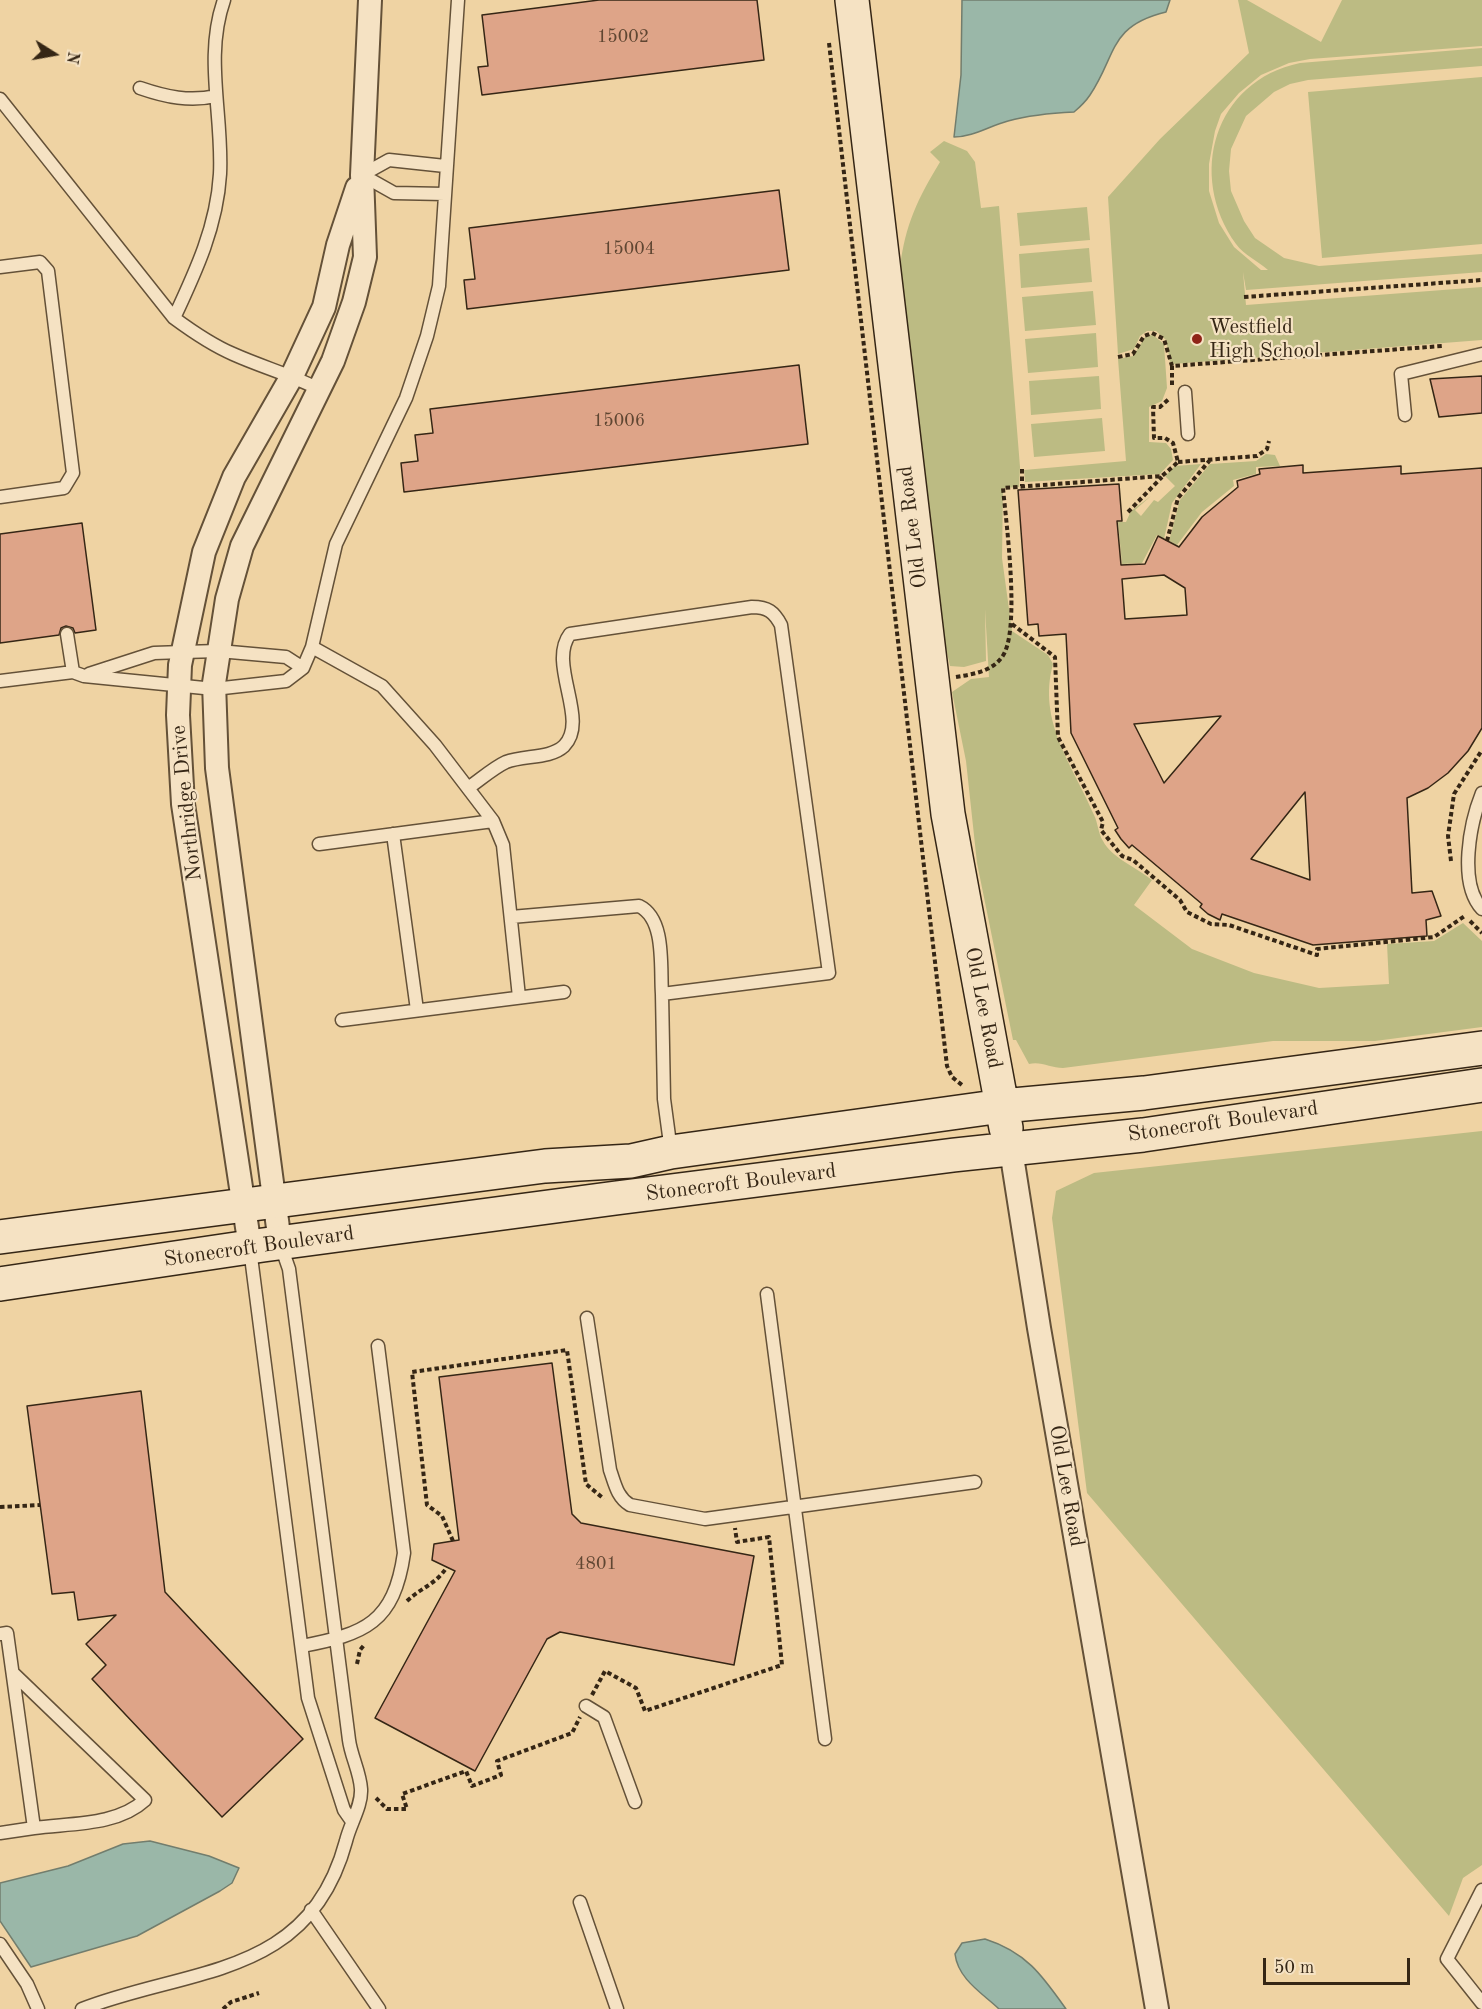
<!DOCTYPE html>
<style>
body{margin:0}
#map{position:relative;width:1482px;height:2009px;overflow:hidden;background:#efd3a3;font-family:"Old Standard TT",serif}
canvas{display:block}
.north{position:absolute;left:24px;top:24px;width:60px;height:60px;-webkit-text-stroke:4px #f5e2c3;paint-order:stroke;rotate:101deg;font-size:16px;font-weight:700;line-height:24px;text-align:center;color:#352615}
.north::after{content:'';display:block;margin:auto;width:21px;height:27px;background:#352615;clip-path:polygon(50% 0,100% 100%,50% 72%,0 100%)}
.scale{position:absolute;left:1263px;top:1958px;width:147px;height:27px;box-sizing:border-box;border:3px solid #352615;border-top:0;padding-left:8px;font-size:18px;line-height:21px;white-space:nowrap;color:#352615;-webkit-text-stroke:4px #f5e2c3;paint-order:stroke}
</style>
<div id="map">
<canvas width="1482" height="2009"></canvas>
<div class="north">N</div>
<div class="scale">50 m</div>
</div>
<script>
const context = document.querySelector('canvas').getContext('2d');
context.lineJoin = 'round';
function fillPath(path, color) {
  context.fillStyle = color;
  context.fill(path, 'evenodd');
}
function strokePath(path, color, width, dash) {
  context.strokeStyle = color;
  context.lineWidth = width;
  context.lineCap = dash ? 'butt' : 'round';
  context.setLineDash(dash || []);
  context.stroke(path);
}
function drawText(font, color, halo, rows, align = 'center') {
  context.font = font + ' "Old Standard TT",serif';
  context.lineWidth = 4.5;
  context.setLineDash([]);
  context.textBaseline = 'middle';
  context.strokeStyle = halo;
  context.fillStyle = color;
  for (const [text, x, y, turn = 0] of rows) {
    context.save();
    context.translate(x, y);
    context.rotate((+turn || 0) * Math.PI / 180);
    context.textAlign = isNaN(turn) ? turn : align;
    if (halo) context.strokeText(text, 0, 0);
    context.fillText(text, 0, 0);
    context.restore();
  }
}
fillPath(new Path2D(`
 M 1238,0 L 1247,0 L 1321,42 L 1342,0 L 1482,0 L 1482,46 L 1310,59 L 1289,63 L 1261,75 L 1239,93 L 1221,114 L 1215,131 L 1209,164 L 1209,191 L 1219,223 L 1234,247 L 1261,270 L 1268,270 C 1258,261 1244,255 1236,244 C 1187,175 1214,81 1300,63 L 1482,48 L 1482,66 L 1308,80 L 1290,84 L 1274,92 L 1246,116 L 1231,149 L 1229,171 L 1231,191 L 1244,221 L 1255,238 L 1284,258 L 1319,266 L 1482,254 L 1482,272 L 1246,290 L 1243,272 L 1246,305 L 1482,287 L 1482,340 L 1173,364 L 1170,362 L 1166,340 L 1156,331 L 1147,331 L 1140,336 L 1134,349 L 1118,354 L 1108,197 L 1160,139 L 1249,53 Z
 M 1482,77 L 1482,244 L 1322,258 L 1308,92 Z
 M 944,141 L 967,151 L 975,162 L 981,208 L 999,206 L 1020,467 L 1019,487 L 1003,488 L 1002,558 L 1012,631 L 1048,655 L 1053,664 C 1037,722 1073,765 1094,815 C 1098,823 1098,833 1103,841 C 1111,857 1137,868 1152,880 L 1134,905 L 1192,949 L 1254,973 L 1319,988 L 1389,984 L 1387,944 L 1434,941 L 1463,923 L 1482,941 L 1482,1027 L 1375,1041 L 1273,1041 L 1063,1068 C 1051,1068 1041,1061 1029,1064 L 1016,1040 L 1013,1040 L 977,863 L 966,761 L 952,692 L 971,679 L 989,677 L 985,609 L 986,661 L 964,667 L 950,666 L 943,635 L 927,507 L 900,268 C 905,225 918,198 940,162 L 930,152 Z
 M 1087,207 L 1090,240 L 1020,246 L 1017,213 Z
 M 1089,248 L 1092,282 L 1021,288 L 1019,254 Z
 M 1093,291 L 1096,325 L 1025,331 L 1022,297 Z
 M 1096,333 L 1098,367 L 1028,373 L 1025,339 Z
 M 1153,335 L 1164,344 L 1167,388 L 1162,401 L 1149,407 L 1149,442 L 1166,443 L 1171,449 L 1173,460 L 1160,474 L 1025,482 L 1024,470 L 1126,461 L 1118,359 L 1133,356 L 1146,336 Z
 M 1099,376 L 1101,409 L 1031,415 L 1029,381 Z
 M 1102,418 L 1105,451 L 1034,457 L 1031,424 Z
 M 1266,454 L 1275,455 L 1280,466 L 1256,467 L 1256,474 L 1233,480 L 1234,486 L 1202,512 L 1177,545 L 1169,541 L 1180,500 L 1210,464 L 1256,461 Z
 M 1201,464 L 1172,503 L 1164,539 L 1157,535 L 1142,563 L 1122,564 L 1118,522 L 1126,522 L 1131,511 L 1151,496 L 1135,510 L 1141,516 L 1154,500 L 1158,502 L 1175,486 L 1165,476 L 1175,466 Z
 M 1482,1131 L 1482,1865 L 1463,1878 L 1449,1916 L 1087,1493 L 1052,1218 L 1056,1191 L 1094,1173 Z`), '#bcbb83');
const water = new Path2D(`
 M 962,0 L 1170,0 L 1166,12 C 1108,26 1117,55 1090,95 C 1086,101 1080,107 1074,112 C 1052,113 1030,115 1008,121 C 989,126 973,137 954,137 L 961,75 Z
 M 150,1841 L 209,1856 L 239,1868 L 232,1883 L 220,1891 L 137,1936 L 31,1967 L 0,1921 L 0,1883 L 68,1866 L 123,1844 Z
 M 985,1939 C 1026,1952 1042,1975 1066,2009 L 999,2009 C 982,1993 958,1979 955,1954 L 962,1943 Z`);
fillPath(water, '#9ab7a8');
strokePath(water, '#727d6d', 1.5);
const building = new Path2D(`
 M 599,0 L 757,0 L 764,60 L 482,95 L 478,67 L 488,66 L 482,15 Z
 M 779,190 L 789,270 L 467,309 L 464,280 L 475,279 L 469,228 Z
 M 799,365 L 808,444 L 404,492 L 401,463 L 418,461 L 415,435 L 433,433 L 430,409 Z
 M 1482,376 L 1482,413 L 1439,417 L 1430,379 Z
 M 1303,465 L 1303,473 L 1401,466 L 1401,474 L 1482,468 L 1482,728 L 1468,751 L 1448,773 L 1428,788 L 1407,798 L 1412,893 L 1432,891 L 1441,916 L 1426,920 L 1427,936 L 1313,945 L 1222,914 L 1220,920 L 1208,914 L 1200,907 L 1202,904 L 1132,845 L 1129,848 L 1121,839 L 1115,830 L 1118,828 L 1071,733 L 1066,634 L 1039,636 L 1038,624 L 1028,625 L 1018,490 L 1119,484 L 1122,521 L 1117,521 L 1121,565 L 1145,564 L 1158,536 L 1179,547 L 1202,517 L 1238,487 L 1237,481 L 1260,474 L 1259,469 ZM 1164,575 L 1185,588 L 1187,615 L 1125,619 L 1122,579 ZM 1221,716 L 1164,783 L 1134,724 ZM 1305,792 L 1310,880 L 1251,859 Z
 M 82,523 L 96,630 L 75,633 L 73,628 L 66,626 L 61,628 L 59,635 L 0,643 L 0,534 Z
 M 552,1363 L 572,1514 L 581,1523 L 754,1556 L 734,1665 L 560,1632 L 547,1639 L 475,1771 L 375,1718 L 455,1571 L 432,1560 L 434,1544 L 459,1540 L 439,1377 Z
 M 141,1391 L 165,1592 L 303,1739 L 222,1817 L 92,1679 L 106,1665 L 86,1644 L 116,1615 L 78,1620 L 74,1592 L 52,1594 L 27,1406 Z`);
fillPath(building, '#dea488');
strokePath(building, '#352615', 1.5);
const lane = new Path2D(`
 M 140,88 C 166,97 190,102 216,96
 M 0,99 L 174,318 C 193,332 212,345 233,354 C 262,367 291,375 319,389
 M 362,175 L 389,160 L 445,166
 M 362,175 L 394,193 L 445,194
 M 0,267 L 40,262 L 48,271 L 73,473 L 64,488 L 0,497
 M 174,318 C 196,271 217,226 220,174 C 223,115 204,57 224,0
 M 1185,392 L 1188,434
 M 1405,415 L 1401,374 L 1482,354
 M 67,634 L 73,672
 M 312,647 L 382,686 L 435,745 L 493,821 L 503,845 L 519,997
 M 89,674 L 154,653 L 183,652 L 219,651 L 286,657 L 303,668
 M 0,681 L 73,672 L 84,676 L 214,689 L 286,681 L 303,668 L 312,647 L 336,544 L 406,398 L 427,336 L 439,286 L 458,0
 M 468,788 C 480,780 493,768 506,762 C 524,755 550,759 564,746 C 590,720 547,664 570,634 L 752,607 C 768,607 774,612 781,625 L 829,973 L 662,994 C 660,967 666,919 639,906 L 511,917
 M 1482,793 C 1470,823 1458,883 1482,909
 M 393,834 L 417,1010
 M 319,844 L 493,821
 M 662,994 L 664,1099 L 671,1151
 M 342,1020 L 564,992
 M 250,1249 L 308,1698 L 344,1810 L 351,1820
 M 767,1294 L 825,1739
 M 587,1318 L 610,1470 C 615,1484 617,1497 630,1505 L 705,1519 L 975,1482
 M 0,1634 L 7,1633 L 34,1828 L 0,1833
 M 302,1646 C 365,1634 394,1623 404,1553 L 378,1346
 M 13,1673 L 145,1800 C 117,1826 70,1823 34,1828
 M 586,1706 L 604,1717 L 635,1802
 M 1482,1890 L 1447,1959 L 1482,2003
 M 580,1902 L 617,2009
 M 311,1910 L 379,2009
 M 0,1944 L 27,1984 L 38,2009
 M 82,2009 C 190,1967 309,1979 346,1841 C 350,1824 362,1806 361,1789 C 360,1772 351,1756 349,1740 L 289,1269 L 281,1246`);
const street = new Path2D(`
 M 1011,1150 L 1039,1328 L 1157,2009
 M 280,1243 L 217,768 L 214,683 L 227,599 L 242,546 L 333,361 L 354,302 L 365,257 L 362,175 L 370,0
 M 250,1247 L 183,804 L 178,715 L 180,665 L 204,552 L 234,477 L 292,376 L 324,307 L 338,245 L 357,188`);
const secondary = new Path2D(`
 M 852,0 L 948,814 L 1006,1128
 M 0,1237 L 545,1166 L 631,1161 L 671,1152 L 1002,1106 L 1144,1093 L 1482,1048
 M 0,1284 L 263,1245 L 616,1198 L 954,1155 L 1143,1135 L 1482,1085`);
strokePath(lane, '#645138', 15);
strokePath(street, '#645138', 26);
strokePath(secondary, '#352615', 36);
strokePath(new Path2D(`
 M 829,43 L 947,1066 L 952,1077 L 962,1085
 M 1244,297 L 1482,280
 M 1118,357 L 1133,354 L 1144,336 L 1152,333 L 1164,339 L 1172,366
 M 1172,385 L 1172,366 L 1442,346
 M 1178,462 L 1257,456 L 1267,449 L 1269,441
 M 1022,469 L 1022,486
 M 1128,512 L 1162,477
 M 1167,541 L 1178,498 L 1210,460
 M 1012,624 L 1055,657 L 1058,737 L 1103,822 L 1101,830 L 1122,856 L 1133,860 L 1180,900 L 1187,912 L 1211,924 L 1229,925 L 1317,955 L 1317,949 L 1434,937 L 1466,915
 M 956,677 C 973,674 991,672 1002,657 C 1021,632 1006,522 1003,488 L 1162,476 L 1178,462 L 1173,443 L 1165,438 L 1154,438 L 1153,407 L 1160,407 L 1170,398
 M 1451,861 L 1448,836 L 1454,794 L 1482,750
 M 1470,921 L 1482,933
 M 0,1507 L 40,1505
 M 453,1541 L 442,1516 L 427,1505 L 412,1372 L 567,1350 L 586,1484 L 604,1499
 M 407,1601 C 422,1587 435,1585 447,1567
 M 357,1664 L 360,1650 L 365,1644
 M 592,1695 L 605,1671 L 636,1688 L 645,1711 L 782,1665 L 769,1537 L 737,1542 L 735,1528
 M 376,1798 L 387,1809 L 407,1809 L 402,1794 L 466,1771 L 472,1786 L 501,1775 L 497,1761 L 572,1733 L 580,1717
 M 223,2009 L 231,2002 L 259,1993`), '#352615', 4, [4.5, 3]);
strokePath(lane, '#f5e2c3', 12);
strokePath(street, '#f5e2c3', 22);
strokePath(secondary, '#f5e2c3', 33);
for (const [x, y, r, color] of [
 [1197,339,6,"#8f2418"]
]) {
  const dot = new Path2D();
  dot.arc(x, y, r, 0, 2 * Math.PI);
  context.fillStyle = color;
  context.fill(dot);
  strokePath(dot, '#f5e2c3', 2);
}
drawText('18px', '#5f4632', null, [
 ["15002",623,37],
 ["15004",629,249],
 ["15006",619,421],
 ["4801",596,1564]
]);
drawText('21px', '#352615', '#f5e2c3', [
 ["Westfield",1209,327],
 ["High School",1209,351]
], 'left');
drawText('21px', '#352615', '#f5e2c3', [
 ["Old Lee Road",913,527,-97],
 ["Northridge Drive",187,803,-96],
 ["Old Lee Road",983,1008,79],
 ["Stonecroft Boulevard",1223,1122,-8],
 ["Stonecroft Boulevard",741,1183,-7],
 ["Stonecroft Boulevard",259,1247,-8],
 ["Old Lee Road",1066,1486,80]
]);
</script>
